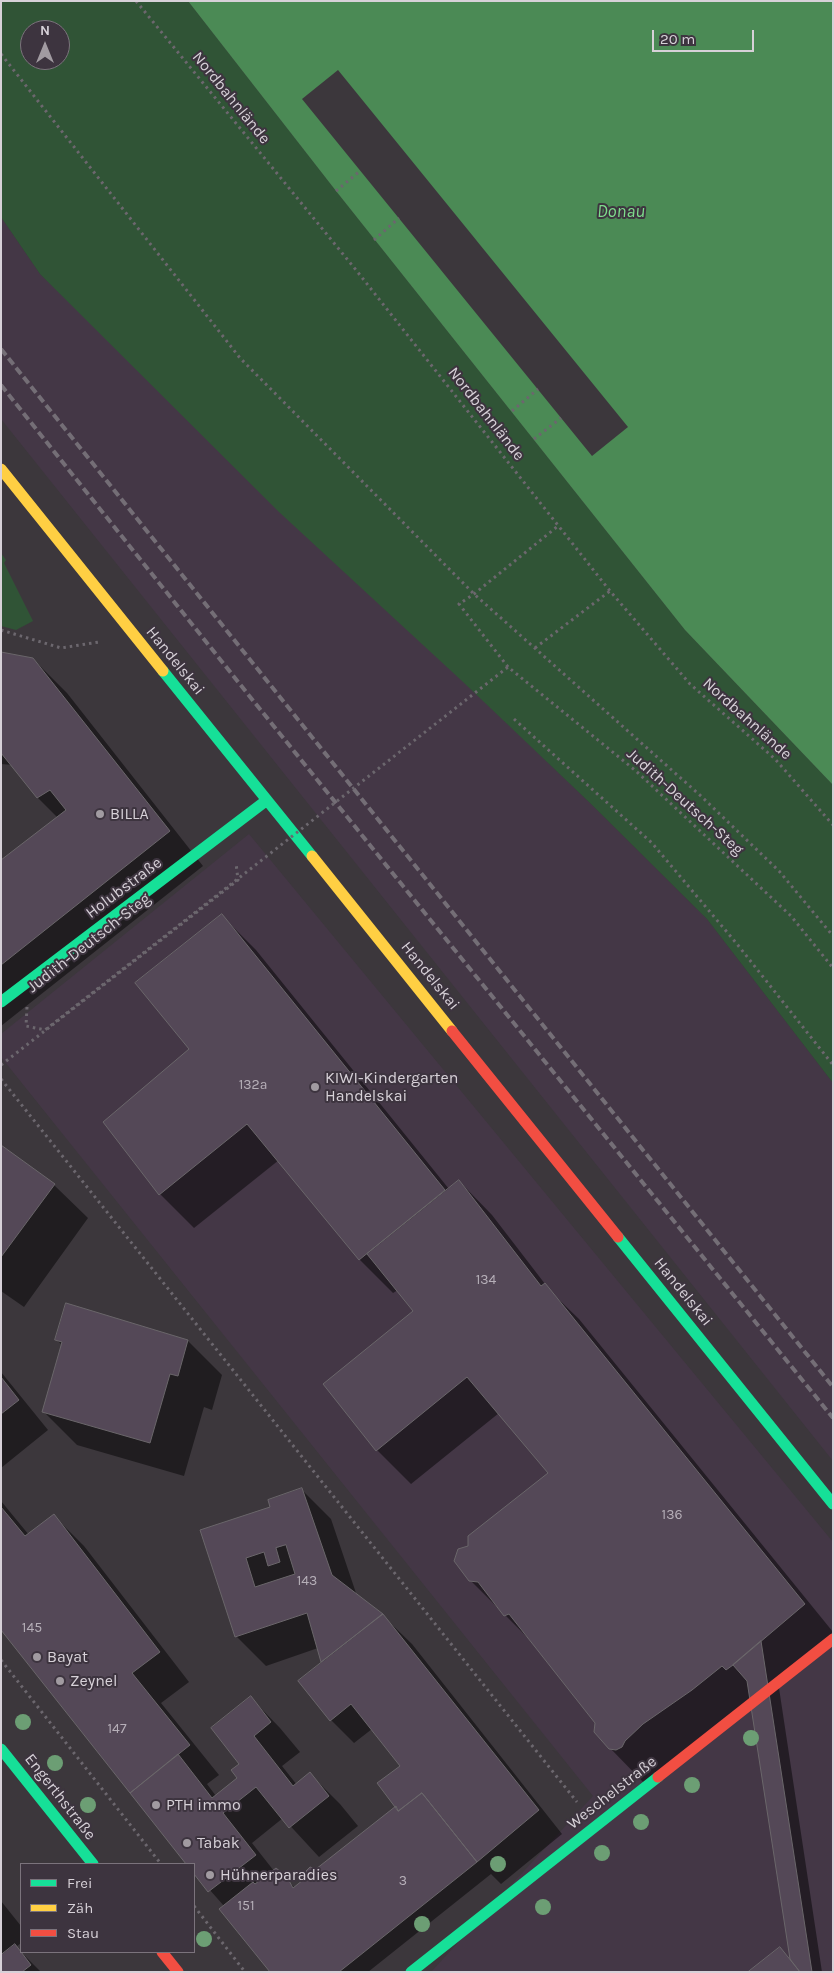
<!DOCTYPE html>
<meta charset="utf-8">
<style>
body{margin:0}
#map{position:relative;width:834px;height:1973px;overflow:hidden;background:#3c373c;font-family:Karla,sans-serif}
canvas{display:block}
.frame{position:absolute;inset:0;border:2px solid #d7d1d8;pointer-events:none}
.legend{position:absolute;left:20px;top:1863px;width:175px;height:90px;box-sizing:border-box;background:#3d343f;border:1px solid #7b737c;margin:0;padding:6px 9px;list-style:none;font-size:15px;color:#d7d1d8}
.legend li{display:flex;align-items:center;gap:10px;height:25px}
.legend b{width:25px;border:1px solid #7b737c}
.north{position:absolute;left:20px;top:20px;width:50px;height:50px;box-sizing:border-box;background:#3d343f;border:1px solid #7b737c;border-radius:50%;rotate:0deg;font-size:14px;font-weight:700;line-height:20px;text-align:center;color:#d7d1d8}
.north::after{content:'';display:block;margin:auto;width:18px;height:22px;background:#a19ba1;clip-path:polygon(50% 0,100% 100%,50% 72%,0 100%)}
.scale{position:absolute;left:652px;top:30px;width:102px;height:22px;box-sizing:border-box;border:2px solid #d7d1d8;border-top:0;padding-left:6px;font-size:15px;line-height:18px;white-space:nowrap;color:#d7d1d8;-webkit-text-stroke:4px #3d343f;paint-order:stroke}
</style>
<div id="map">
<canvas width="834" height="1973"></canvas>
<div class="frame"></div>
<ul class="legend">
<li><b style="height:6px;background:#16e098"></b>Frei</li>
<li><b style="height:6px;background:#ffcf43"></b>Zäh</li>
<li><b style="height:6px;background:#f24e42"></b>Stau</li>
</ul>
<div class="north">N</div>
<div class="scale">20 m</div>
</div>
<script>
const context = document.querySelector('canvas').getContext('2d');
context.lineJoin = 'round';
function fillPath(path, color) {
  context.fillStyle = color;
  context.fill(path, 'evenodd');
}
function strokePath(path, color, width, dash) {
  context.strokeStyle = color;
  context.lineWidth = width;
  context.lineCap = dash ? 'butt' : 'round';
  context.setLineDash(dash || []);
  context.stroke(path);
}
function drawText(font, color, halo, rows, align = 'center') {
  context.font = font + ' Karla,sans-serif';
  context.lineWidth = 4;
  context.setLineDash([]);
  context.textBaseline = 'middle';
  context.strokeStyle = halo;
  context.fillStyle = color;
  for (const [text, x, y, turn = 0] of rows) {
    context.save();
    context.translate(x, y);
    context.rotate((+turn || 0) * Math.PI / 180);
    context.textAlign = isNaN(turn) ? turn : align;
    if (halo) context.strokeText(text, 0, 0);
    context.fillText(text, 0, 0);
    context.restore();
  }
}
fillPath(new Path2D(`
 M 1,217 L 40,274 L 589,802 L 707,919 L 833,1083 L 833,1461 L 1,419 Z
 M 249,834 L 833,1542 L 833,1972 L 431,1972 L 593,1796 L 1,1057 L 1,1034 Z`), '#443746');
fillPath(new Path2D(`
 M 1,1 L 188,1 L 336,191 L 685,630 L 833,785 L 833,1083 L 707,919 L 589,802 L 462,681 L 279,512 L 40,274 L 1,217 ZM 30,30 L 60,30 L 60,60 L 30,60 Z
 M 1,553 L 6,560 L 4,563 L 33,621 L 16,630 L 1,626 Z`), '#305436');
fillPath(new Path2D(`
 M 188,1 L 833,1 L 833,785 L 685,630 L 336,191 Z`), '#4b8a55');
fillPath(new Path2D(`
 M 338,70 L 628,427 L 592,456 L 302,99 Z`), '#3c373c');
fillPath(new Path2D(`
 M 1,653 L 33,659 L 67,693 L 203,866 L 1,1026 L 1,862 L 58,818 L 38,798 L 13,765 L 1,764 Z
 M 222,916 L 256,950 L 449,1189 L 459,1181 L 492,1215 L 552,1293 L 579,1319 L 833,1632 L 779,1688 L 822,1972 L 750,1972 L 780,1948 L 791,1960 L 751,1703 L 644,1783 L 610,1748 L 596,1723 L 532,1642 L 470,1580 L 469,1546 L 550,1474 L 499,1413 L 411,1484 L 377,1450 L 414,1311 L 398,1290 L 393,1293 L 359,1259 L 279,1160 L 194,1228 L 160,1194 L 190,1049 Z
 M 1,1146 L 54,1185 L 88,1218 L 24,1307 L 1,1291 Z
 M 57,1340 L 188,1341 L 222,1375 L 212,1410 L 204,1407 L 184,1476 L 77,1445 L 43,1411 L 62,1345 Z
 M 1,1372 L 48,1430 L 1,1468 Z
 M 302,1490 L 331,1519 L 357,1596 L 382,1615 L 412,1644 L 562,1834 L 501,1884 L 491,1874 L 368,1972 L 272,1972 L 224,1906 L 194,1872 L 194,1864 L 188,1864 L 1,1628 L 1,1501 L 29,1535 L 54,1516 L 84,1546 L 189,1682 L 161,1703 L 219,1775 L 207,1784 L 216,1796 L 239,1778 L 251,1698 L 280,1728 L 300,1752 L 282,1766 L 297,1785 L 310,1774 L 340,1804 L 358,1826 L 319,1857 L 283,1818 L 252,1843 L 274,1871 L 276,1869 L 295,1888 L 397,1807 L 402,1766 L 372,1729 L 354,1743 L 331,1720 L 323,1662 L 318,1648 L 266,1666 L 236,1636 L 201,1531 L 271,1508 Z
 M 1,1901 L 21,1926 L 21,1943 L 16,1947 L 41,1972 L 1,1972 Z`), '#0007');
const building = new Path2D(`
 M 1,652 L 33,658 L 170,831 L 1,965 L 1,860 L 66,810 L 50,790 L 37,798 L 1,753 Z
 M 222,914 L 445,1190 L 359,1260 L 247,1124 L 159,1195 L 103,1122 L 189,1049 L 135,983 Z
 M 1,1145 L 55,1184 L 1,1257 Z
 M 459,1180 L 541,1286 L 545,1283 L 805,1604 L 733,1665 L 726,1670 L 722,1666 L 692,1690 L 643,1724 L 625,1741 L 622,1747 L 616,1750 L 609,1749 L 594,1732 L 595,1723 L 509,1614 L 504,1616 L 478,1582 L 469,1581 L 454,1561 L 458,1549 L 468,1546 L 468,1536 L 548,1473 L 467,1377 L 376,1451 L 323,1384 L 413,1311 L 367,1254 Z
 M 66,1303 L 188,1340 L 178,1376 L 170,1374 L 150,1443 L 42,1412 L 62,1342 L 55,1340 Z
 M 1,1377 L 19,1400 L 1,1414 Z
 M 302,1488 L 332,1575 L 383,1614 L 321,1662 L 307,1613 L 235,1637 L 200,1530 L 270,1507 L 268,1500 ZM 286,1545 L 295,1574 L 255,1587 L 246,1558 L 264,1552 L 268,1566 L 280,1562 L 276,1548 Z
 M 1,1507 L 25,1536 L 54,1514 L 160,1652 L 132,1673 L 190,1745 L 130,1793 L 1,1630 Z
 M 383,1614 L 539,1810 L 477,1862 L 422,1793 L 398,1811 L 377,1783 L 400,1766 L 351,1704 L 330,1721 L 298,1681 Z
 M 761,1641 L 812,1972 L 800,1972 L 790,1959 L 747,1681 L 733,1665 Z
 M 251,1696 L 271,1722 L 254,1736 L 293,1786 L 310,1772 L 329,1796 L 289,1828 L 256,1787 L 223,1813 L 256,1855 L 208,1892 L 194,1874 L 194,1864 L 186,1864 L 130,1793 L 178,1754 L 212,1798 L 237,1778 L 231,1770 L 239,1764 L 211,1728 Z
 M 422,1793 L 477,1862 L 339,1972 L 270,1972 L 219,1909 L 253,1882 L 255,1884 L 276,1868 L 287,1877 L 293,1888 L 308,1876 L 306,1871 L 310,1867 L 316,1869 L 396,1806 L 398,1811 Z
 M 15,1944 L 31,1965 L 22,1972 L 1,1972 L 1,1955 Z
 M 780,1947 L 800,1972 L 748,1972 Z`);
fillPath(building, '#544857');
strokePath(building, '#6a666a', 1);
strokePath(new Path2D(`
 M 136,1 L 356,270 L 610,591 L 690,684 L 775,759 L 833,825
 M 1,54 L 240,358 L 474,594 L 702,797 L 779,871 L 833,936
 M 336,191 L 360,171
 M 374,240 L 399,218
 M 512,411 L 538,389
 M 534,439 L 561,418
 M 1,630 L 61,648 L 99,642
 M 535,648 L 610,591
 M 508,667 L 459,604 L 474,594 L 558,526
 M 514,719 L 652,843 L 737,944 L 833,1065
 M 1,1065 L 238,880 L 236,863
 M 1,1079 L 577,1802
 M 1,1660 L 161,1864
 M 194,1906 L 245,1972`), '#6c676e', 3, [2.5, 4]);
strokePath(new Path2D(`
 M 163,671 L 312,856
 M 1,1002 L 267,800
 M 618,1237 L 833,1504
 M 1,1749 L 93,1864
 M 411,1972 L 658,1777`), '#16e098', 11);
strokePath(new Path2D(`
 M 1,469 L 163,671
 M 312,856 L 452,1031`), '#ffcf43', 11);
strokePath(new Path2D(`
 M 452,1031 L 618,1237
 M 658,1777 L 833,1639
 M 162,1952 L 178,1972`), '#f24e42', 11);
strokePath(new Path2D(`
 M 1,349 L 833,1387
 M 1,385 L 247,693 L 833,1418`), '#746e76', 4, [8, 4]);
strokePath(new Path2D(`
 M 27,1007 L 26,1026 L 45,1030 L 508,667 L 636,771 L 791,916 L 833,968`), '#6c676e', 3, [2.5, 4]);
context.fillStyle = '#6c9e74';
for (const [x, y] of [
 [23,1722],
 [751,1738],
 [55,1763],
 [692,1785],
 [88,1805],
 [641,1822],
 [602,1853],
 [498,1864],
 [543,1907],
 [422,1924],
 [204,1939]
]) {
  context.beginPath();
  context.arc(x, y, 8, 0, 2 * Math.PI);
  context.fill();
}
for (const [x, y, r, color] of [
 [100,814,5,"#a19ba1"],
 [315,1087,5,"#a19ba1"],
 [37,1657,5,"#a19ba1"],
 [60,1681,5,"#a19ba1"],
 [156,1805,5,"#a19ba1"],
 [187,1843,5,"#a19ba1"],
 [210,1875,5,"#a19ba1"]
]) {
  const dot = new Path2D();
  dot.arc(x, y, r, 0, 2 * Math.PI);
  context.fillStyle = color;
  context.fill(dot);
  strokePath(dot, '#3d343f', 2);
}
drawText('14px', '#b6afb8', null, [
 ["132a",253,1085],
 ["134",486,1280],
 ["136",672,1515],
 ["143",307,1581],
 ["145",32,1628],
 ["147",117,1729],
 ["3",403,1881],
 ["151",246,1906]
]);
drawText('16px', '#d7d1d8', '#3d343f', [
 ["Nordbahnlände",231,98,51],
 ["Nordbahnlände",486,414,52],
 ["Handelskai",175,661,51],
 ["Nordbahnlände",747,719,42],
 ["Judith-Deutsch-Steg",685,802,42],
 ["Holubstraße",124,888,-37],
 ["Judith-Deutsch-Steg",89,943,-38],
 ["Handelskai",430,976,51],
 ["Handelskai",683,1292,51],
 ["Weschelstraße",612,1793,-38],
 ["Engerthstraße",60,1797,52]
]);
drawText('16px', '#d7d1d8', '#3d343f', [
 ["BILLA",110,814],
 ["KIWI-Kindergarten",325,1078],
 ["Handelskai",325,1096],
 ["Bayat",47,1657],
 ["Zeynel",70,1681],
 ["PTH immo",166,1805],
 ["Tabak",197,1843],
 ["Hühnerparadies",220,1875]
], 'left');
drawText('italic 18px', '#7edc8c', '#3d343f', [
 ["Donau",621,212]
]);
</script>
